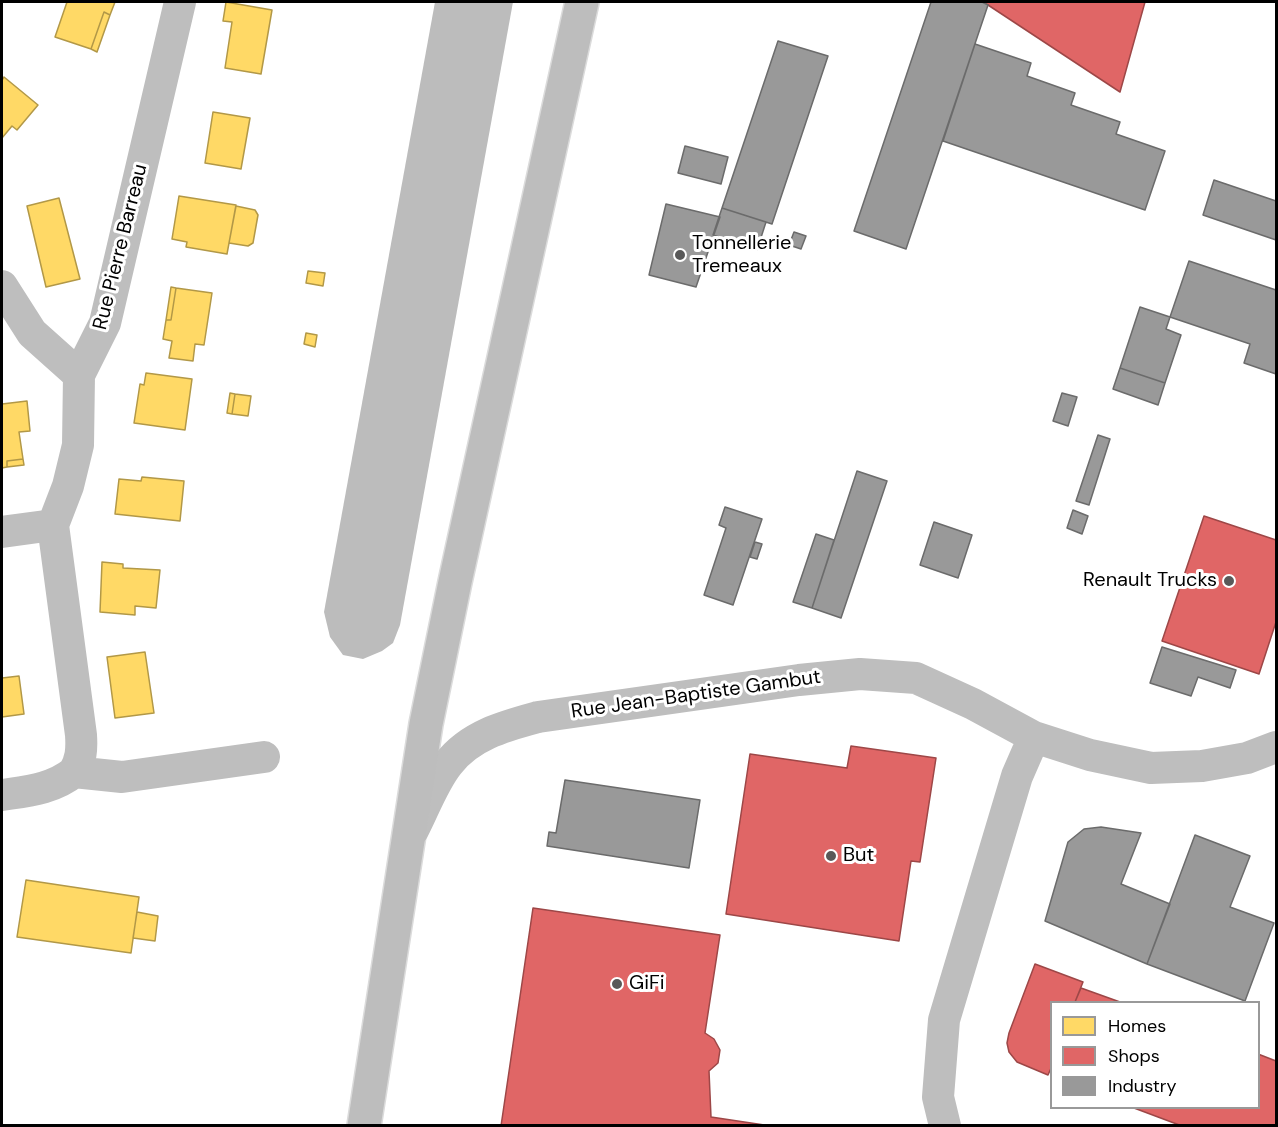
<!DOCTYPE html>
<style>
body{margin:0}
#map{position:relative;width:1278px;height:1127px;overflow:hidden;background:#fff;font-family:"DM Sans",sans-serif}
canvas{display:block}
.frame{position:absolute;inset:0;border:3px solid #000;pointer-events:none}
.legend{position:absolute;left:1050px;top:1001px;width:210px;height:108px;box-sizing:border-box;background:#fff;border:2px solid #999;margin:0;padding:8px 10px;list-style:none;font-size:18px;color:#000}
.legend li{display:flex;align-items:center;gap:12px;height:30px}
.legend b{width:30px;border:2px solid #999}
</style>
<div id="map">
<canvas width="1278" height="1127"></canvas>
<div class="frame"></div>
<ul class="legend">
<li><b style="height:16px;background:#ffd966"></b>Homes</li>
<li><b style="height:16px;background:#e06666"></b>Shops</li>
<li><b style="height:16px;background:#999"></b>Industry</li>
</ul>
</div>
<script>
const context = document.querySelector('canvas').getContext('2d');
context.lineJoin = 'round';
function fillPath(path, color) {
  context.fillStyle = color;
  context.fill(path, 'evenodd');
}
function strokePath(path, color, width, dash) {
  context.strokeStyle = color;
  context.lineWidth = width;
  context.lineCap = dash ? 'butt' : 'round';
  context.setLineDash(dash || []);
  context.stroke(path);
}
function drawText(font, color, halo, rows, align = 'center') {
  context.font = font + ' "DM Sans",sans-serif';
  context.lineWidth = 6;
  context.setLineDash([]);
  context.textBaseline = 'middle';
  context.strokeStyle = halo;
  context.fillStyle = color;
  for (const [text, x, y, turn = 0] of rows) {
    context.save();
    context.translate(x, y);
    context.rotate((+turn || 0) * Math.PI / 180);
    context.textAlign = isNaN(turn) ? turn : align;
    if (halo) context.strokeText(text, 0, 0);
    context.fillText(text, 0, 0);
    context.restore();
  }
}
fillPath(new Path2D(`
 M 435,2 L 513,2 L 400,625 L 393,643 L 382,651 L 363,659 L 343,655 L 330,637 L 324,612 Z`), '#bcbcbc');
const homes = new Path2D(`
 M 67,2 L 115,2 L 110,15 L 104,12 L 91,49 L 55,37 Z
 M 226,2 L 272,10 L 261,74 L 225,68 L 232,22 L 223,21 Z
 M 104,12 L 110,15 L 97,52 L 91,49 Z
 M 4,77 L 38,105 L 17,130 L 12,126 L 2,138 L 2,80 Z
 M 213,112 L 250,118 L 241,169 L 205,163 Z
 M 179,196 L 236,205 L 227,254 L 186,247 L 187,242 L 172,239 Z
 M 59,198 L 80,279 L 46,287 L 27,206 Z
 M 236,206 L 255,210 L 258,215 L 253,243 L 248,246 L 229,243 Z
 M 308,271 L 325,273 L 323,286 L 306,283 Z
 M 171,287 L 176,288 L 171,320 L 166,320 Z
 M 176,288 L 212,293 L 204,345 L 195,344 L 193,361 L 169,358 L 172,341 L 163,339 L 166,320 L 171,320 Z
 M 306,333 L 317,335 L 315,347 L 304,344 Z
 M 146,373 L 192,379 L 185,430 L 134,423 L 140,384 L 144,385 Z
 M 230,393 L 235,394 L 232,414 L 227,413 Z
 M 235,394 L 251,396 L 248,416 L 232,414 Z
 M 27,401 L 30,431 L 19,432 L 23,459 L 7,461 L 7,467 L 2,468 L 2,404 Z
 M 23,459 L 24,465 L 7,467 L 7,461 Z
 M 142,477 L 184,481 L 180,521 L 115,514 L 119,479 L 141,481 Z
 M 102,562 L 123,564 L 123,568 L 160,570 L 156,608 L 135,606 L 135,615 L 100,612 Z
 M 145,652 L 154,713 L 115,718 L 107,657 Z
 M 19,676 L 24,714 L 2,717 L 2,678 Z
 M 26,880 L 139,897 L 131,953 L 17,937 Z
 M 137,912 L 158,916 L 155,941 L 133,938 Z`);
fillPath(homes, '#ffd966');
strokePath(homes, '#b29847', 1.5);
const shops = new Path2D(`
 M 982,2 L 1145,2 L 1120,92 L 988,5 Z
 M 1204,516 L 1276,540 L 1276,622 L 1259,674 L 1162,641 Z
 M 851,746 L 936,758 L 920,862 L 911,861 L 899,941 L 726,914 L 750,754 L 847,768 Z
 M 533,908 L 720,935 L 705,1033 L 714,1039 L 720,1050 L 718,1063 L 709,1071 L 711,1117 L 771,1126 L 501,1126 Z
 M 1035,964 L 1083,982 L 1075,1002 L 1052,1002 L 1052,1066 L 1048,1075 L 1017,1062 L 1009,1052 L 1007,1043 L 1009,1033 Z
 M 1081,988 L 1120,1002 L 1075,1002 Z
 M 1258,1054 L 1276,1061 L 1276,1126 L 1182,1126 L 1134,1108 L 1258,1108 Z`);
fillPath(shops, '#e06666');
strokePath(shops, '#9d4747', 1.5);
const industry = new Path2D(`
 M 931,2 L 982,2 L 988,5 L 906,249 L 854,231 Z
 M 778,41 L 828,56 L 772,224 L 722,208 Z
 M 975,44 L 1031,63 L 1027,76 L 1075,93 L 1071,105 L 1120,122 L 1116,134 L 1165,151 L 1145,210 L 943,141 Z
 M 685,146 L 728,157 L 721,184 L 678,173 Z
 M 1214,180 L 1276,201 L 1276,240 L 1203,215 Z
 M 666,204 L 720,217 L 696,287 L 649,275 Z
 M 722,208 L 766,222 L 757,250 L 713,235 Z
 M 794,232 L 806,236 L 801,249 L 789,245 Z
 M 1189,261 L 1276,290 L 1276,374 L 1244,363 L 1250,344 L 1170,317 Z
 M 1140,307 L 1170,317 L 1166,329 L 1181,335 L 1165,383 L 1120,368 Z
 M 1120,368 L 1165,383 L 1158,405 L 1113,389 Z
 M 1062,393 L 1077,397 L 1068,426 L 1053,421 Z
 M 1098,435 L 1110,439 L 1089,505 L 1076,501 Z
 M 857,471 L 887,481 L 841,618 L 812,608 Z
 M 725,507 L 762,519 L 733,605 L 704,595 L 726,528 L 719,525 Z
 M 1073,510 L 1088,516 L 1082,534 L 1067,528 Z
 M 934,522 L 972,535 L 958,578 L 920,565 Z
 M 816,534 L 834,540 L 812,608 L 793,602 Z
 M 755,542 L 762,544 L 757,559 L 750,557 Z
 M 1162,647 L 1236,670 L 1230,688 L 1198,677 L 1191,696 L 1150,683 Z
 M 565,780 L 700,800 L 689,868 L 547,846 L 549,832 L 556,833 Z
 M 1101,827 L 1141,833 L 1121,884 L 1170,904 L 1147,964 L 1045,921 L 1068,842 L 1084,829 Z
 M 1195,835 L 1250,856 L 1230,907 L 1274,923 L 1245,1001 L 1147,964 Z`);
fillPath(industry, '#999');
strokePath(industry, '#6b6b6b', 1.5);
const major = new Path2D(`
 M 364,1126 L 426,724 L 455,582 L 582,2`);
strokePath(major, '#dbdbdb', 36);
strokePath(new Path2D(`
 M 2,286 L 32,333 L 79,375
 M 2,532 L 53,525
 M 74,772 C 81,760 82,750 81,735 L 53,525 L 68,486 L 78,445 L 79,375 L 105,323 L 180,2
 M 2,795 C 28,791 53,789 74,772 L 122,777 L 264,757
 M 413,830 C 424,809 433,783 448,764 C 470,735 505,726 538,717 L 799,680 L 860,674 L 916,678 L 973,704 L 1034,737 L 1090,755 L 1151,768 L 1202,766 L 1247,758 L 1276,747
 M 945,1126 L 938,1097 L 944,1020 L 1017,776 L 1034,737`), '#bebebe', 32);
strokePath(major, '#bdbdbd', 33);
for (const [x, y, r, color] of [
 [680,255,6,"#595959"],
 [1229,581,6,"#595959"],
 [831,856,6,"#595959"],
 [617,984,6,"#595959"]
]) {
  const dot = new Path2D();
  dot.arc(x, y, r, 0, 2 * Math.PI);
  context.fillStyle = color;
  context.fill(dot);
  strokePath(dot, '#fff', 2);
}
drawText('20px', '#000', '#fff', [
 ["Tonnellerie",692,244],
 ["Tremeaux",692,267],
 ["Renault Trucks",1217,581,"right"],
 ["But",843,856],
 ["GiFi",629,984]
], 'left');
drawText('20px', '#000', '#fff', [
 ["Rue Pierre Barreau",121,247,-76],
 ["Rue Jean-Baptiste Gambut",696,695,-8]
]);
</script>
